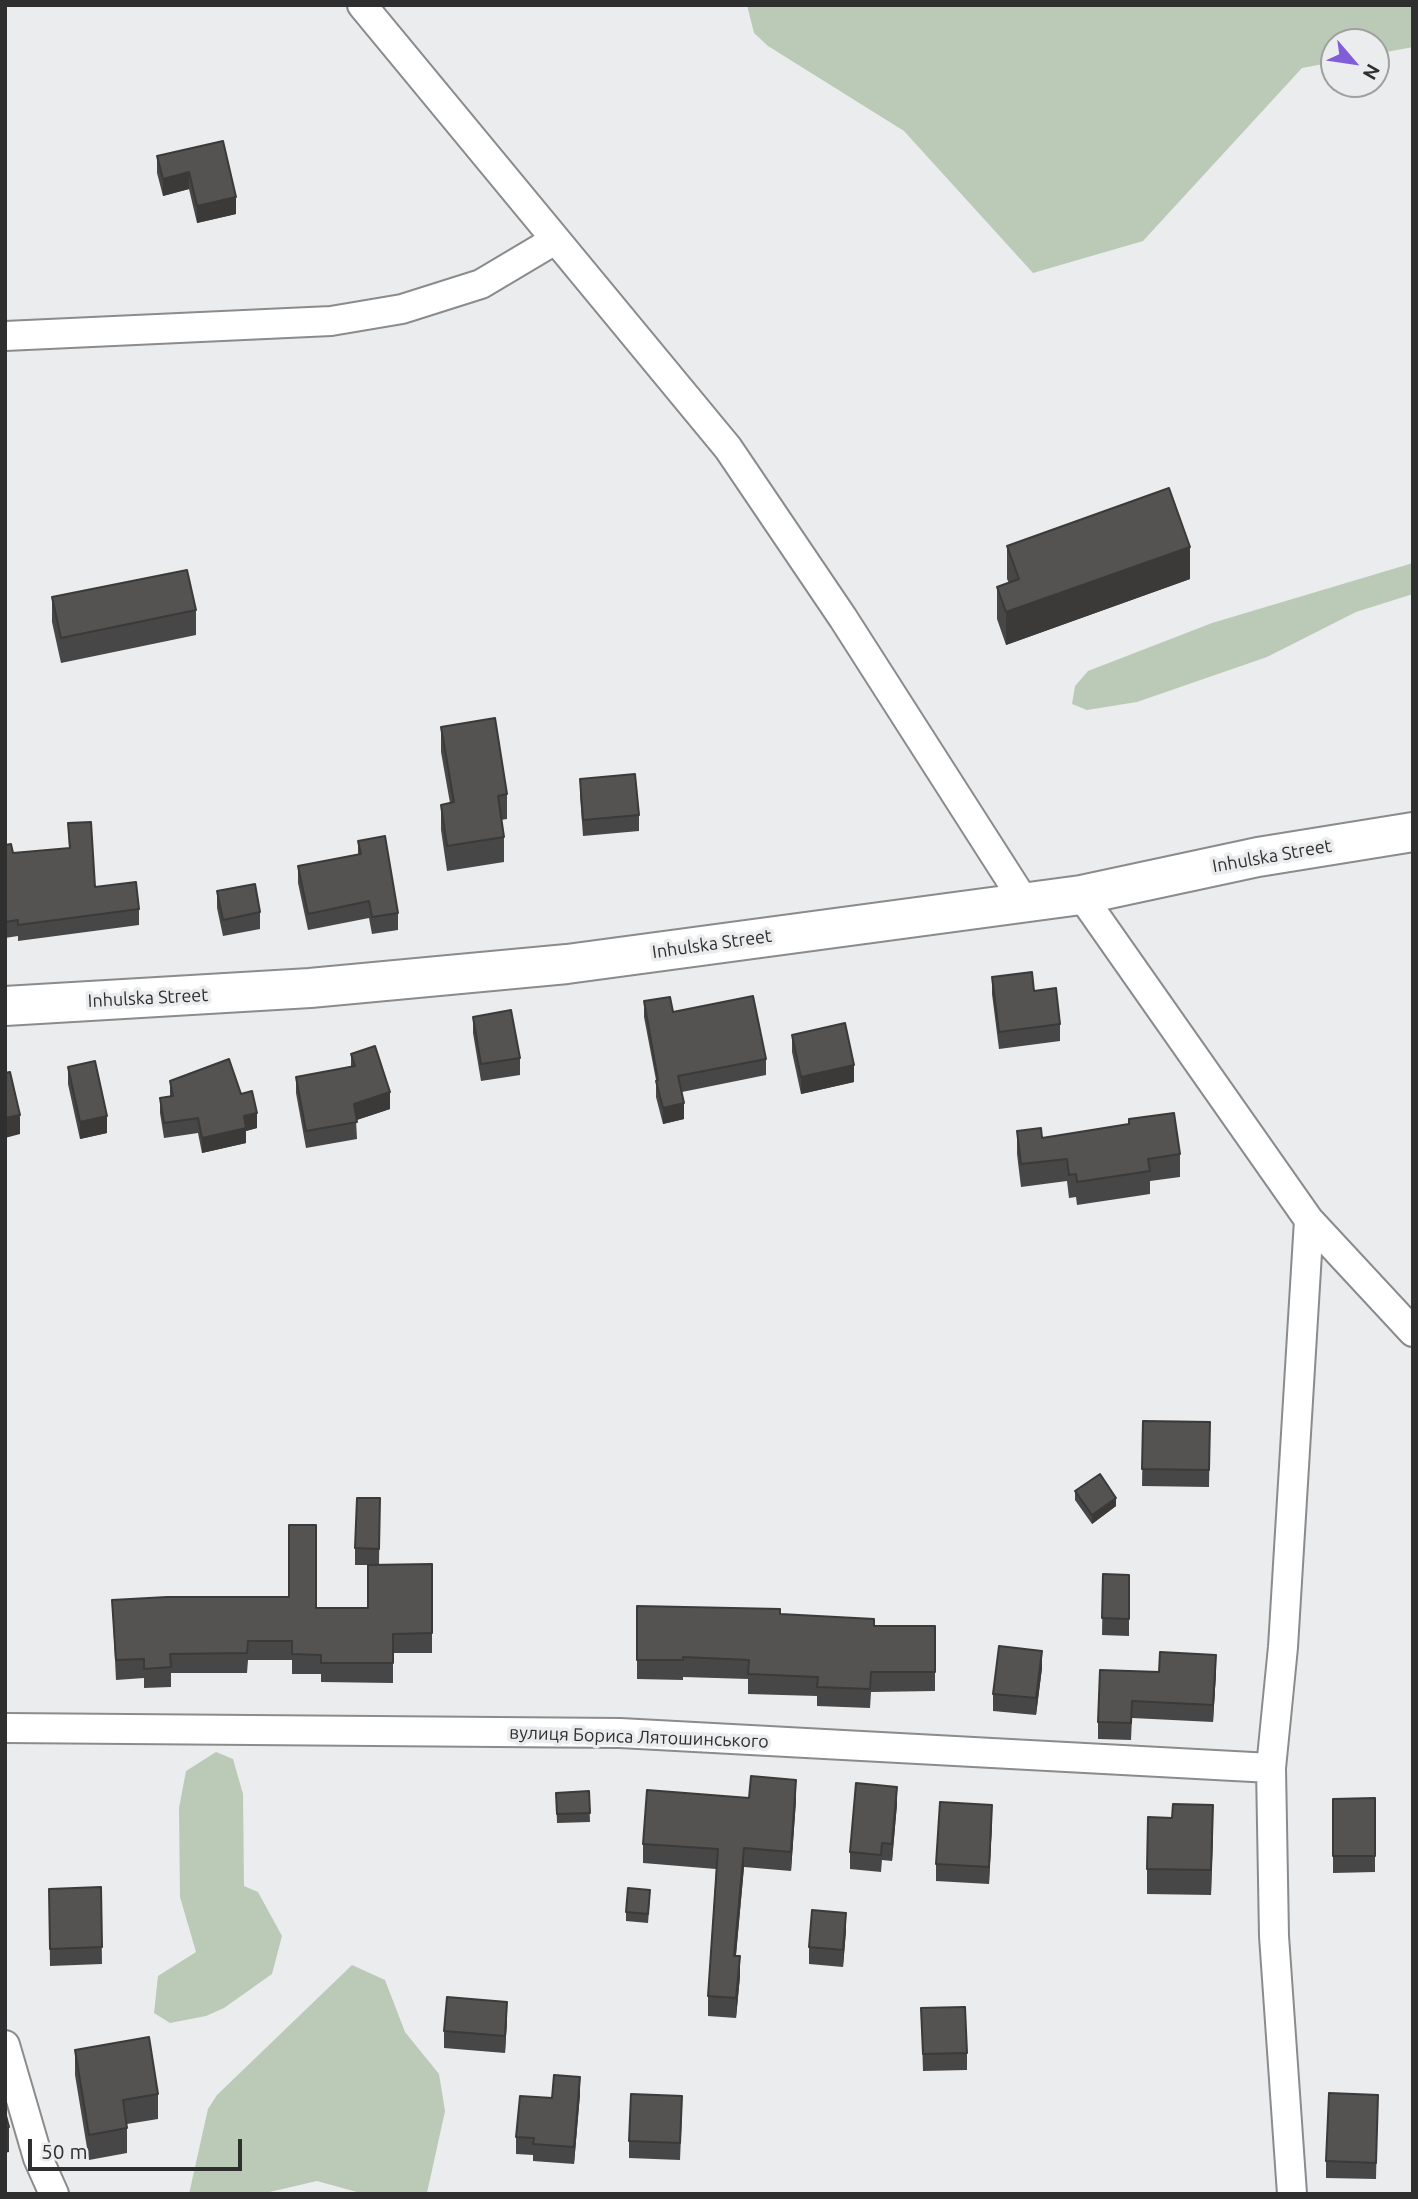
<!DOCTYPE html>
<meta charset="utf-8">
<style>
body{margin:0}
#map{position:relative;width:1418px;height:2199px;overflow:hidden;background:#ebeced;font-family:Ubuntu,sans-serif}
canvas{display:block}
.frame{position:absolute;inset:0;border:7px solid #2f2f30;pointer-events:none}
.north{position:absolute;left:1320px;top:28px;width:70px;height:70px;box-sizing:border-box;background:#ebeced;border:2px solid #a0a0a1;border-radius:50%;rotate:119deg;font-size:19px;font-weight:700;line-height:28px;text-align:center;color:#2f2f30}
.north::after{content:'';display:block;margin:auto;width:24px;height:32px;background:#815ed9;clip-path:polygon(50% 0,100% 100%,50% 72%,0 100%)}
.scale{position:absolute;left:28px;top:2139px;width:214px;height:32px;box-sizing:border-box;border:4px solid #2f2f30;border-top:0;padding-left:9px;font-size:21px;line-height:24px;white-space:nowrap;color:#2f2f30;-webkit-text-stroke:5px #ebeced;paint-order:stroke}
</style>
<div id="map">
<canvas width="1418" height="2199"></canvas>
<div class="frame"></div>
<div class="north">N</div>
<div class="scale">50 m</div>
</div>
<script>
const context = document.querySelector('canvas').getContext('2d');
context.lineJoin = 'round';
function fillPath(path, color) {
  context.fillStyle = color;
  context.fill(path, 'evenodd');
}
function strokePath(path, color, width, dash) {
  context.strokeStyle = color;
  context.lineWidth = width;
  context.lineCap = dash ? 'butt' : 'round';
  context.setLineDash(dash || []);
  context.stroke(path);
}
function drawText(font, color, halo, rows, align = 'center') {
  context.font = font + ' Ubuntu,sans-serif';
  context.lineWidth = 7;
  context.setLineDash([]);
  context.textBaseline = 'middle';
  context.strokeStyle = halo;
  context.fillStyle = color;
  for (const [text, x, y, turn = 0] of rows) {
    context.save();
    context.translate(x, y);
    context.rotate((+turn || 0) * Math.PI / 180);
    context.textAlign = isNaN(turn) ? turn : align;
    if (halo) context.strokeText(text, 0, 0);
    context.fillText(text, 0, 0);
    context.restore();
  }
}
fillPath(new Path2D(`
 M 747,5 L 1413,5 L 1413,47 L 1376,54 L 1376,42 L 1334,42 L 1334,62 L 1302,68 L 1143,241 L 1033,273 L 904,131 L 768,46 L 754,33 Z
 M 1413,563 L 1413,594 L 1356,612 L 1267,657 L 1137,702 L 1087,710 L 1072,704 L 1075,686 L 1088,671 L 1212,623 Z
 M 216,1752 L 233,1759 L 243,1794 L 244,1886 L 258,1892 L 282,1936 L 272,1974 L 224,2008 L 206,2016 L 170,2023 L 154,2013 L 158,1976 L 196,1952 L 180,1897 L 179,1808 L 186,1771 Z
 M 352,1965 L 385,1980 L 405,2032 L 439,2074 L 445,2111 L 427,2193 L 364,2194 L 317,2181 L 261,2194 L 189,2194 L 208,2109 L 217,2095 Z`), '#bbcab6');
const street = new Path2D(`
 M 362,5 L 728,448 L 843,618 L 1024,901
 M 5,336 L 331,321 L 402,309 L 481,284 L 555,240
 M 1081,895 L 1309,1220 L 1283,1647 L 1271,1768 L 1274,1936 L 1292,2194
 M 1309,1220 L 1413,1332
 M 5,1728 L 620,1733 L 1271,1768
 M 5,2045 L 38,2158 L 54,2194`);
const secondary = new Path2D(`
 M 5,1006 L 310,988 L 567,964 L 1081,895 L 1258,857 L 1413,832`);
strokePath(street, '#8a8b8c', 32);
strokePath(secondary, '#8a8b8c', 42);
strokePath(street, '#fff', 28);
strokePath(secondary, '#fff', 38);
fillPath(new Path2D(`
 M 223,141 L 236,214 L 197,223 L 189,189 L 163,196 L 157,173 L 157,156 Z
 M 1007,546 L 1190,579 L 1006,645 L 997,619 L 997,587 L 1009,583 L 1007,579 Z
 M 52,597 L 196,610 L 196,635 L 61,663 L 52,622 Z
 M 441,727 L 507,794 L 507,819 L 501,820 L 504,837 L 504,862 L 447,871 L 441,830 L 441,805 L 450,803 L 441,752 Z
 M 580,779 L 639,815 L 639,831 L 583,836 L 580,795 Z
 M 68,823 L 95,887 L 139,909 L 139,925 L 18,941 L 18,936 L 5,938 L 5,845 L 13,853 L 69,848 Z
 M 358,841 L 398,913 L 398,930 L 372,934 L 369,918 L 308,930 L 298,883 L 298,866 L 358,854 Z
 M 217,891 L 260,912 L 260,929 L 223,936 L 217,908 Z
 M 992,977 L 1034,991 L 1060,1024 L 1060,1041 L 999,1049 L 992,994 Z
 M 644,1001 L 673,1012 L 766,1059 L 766,1075 L 682,1092 L 684,1119 L 663,1124 L 656,1097 L 656,1080 L 644,1017 Z
 M 473,1017 L 520,1058 L 520,1075 L 481,1081 L 473,1033 Z
 M 792,1035 L 854,1082 L 801,1094 L 792,1052 Z
 M 351,1054 L 390,1109 L 356,1120 L 357,1139 L 306,1148 L 296,1093 L 296,1077 L 351,1067 Z
 M 68,1067 L 107,1133 L 80,1139 L 68,1084 Z
 M 170,1081 L 241,1094 L 257,1128 L 246,1131 L 246,1143 L 202,1153 L 198,1133 L 164,1138 L 160,1113 L 160,1098 L 170,1096 Z
 M 1129,1119 L 1180,1154 L 1180,1177 L 1150,1181 L 1150,1194 L 1077,1205 L 1076,1197 L 1069,1198 L 1067,1181 L 1021,1187 L 1017,1154 L 1017,1131 L 1042,1138 L 1129,1125 Z
 M 1143,1421 L 1210,1422 L 1209,1487 L 1142,1486 Z
 M 1075,1491 L 1116,1506 L 1092,1524 L 1075,1500 Z
 M 380,1498 L 379,1565 L 432,1564 L 432,1653 L 393,1653 L 393,1683 L 321,1682 L 321,1674 L 292,1674 L 292,1660 L 248,1660 L 247,1673 L 171,1673 L 171,1687 L 144,1688 L 144,1678 L 116,1680 L 112,1600 L 316,1608 L 368,1608 L 368,1565 L 355,1565 L 355,1548 Z
 M 1103,1574 L 1129,1575 L 1129,1636 L 1102,1635 Z
 M 637,1606 L 780,1614 L 874,1626 L 935,1626 L 935,1691 L 871,1692 L 870,1708 L 817,1706 L 817,1696 L 748,1694 L 748,1679 L 683,1677 L 683,1680 L 637,1679 Z
 M 1042,1668 L 1036,1715 L 993,1711 L 993,1694 Z
 M 1159,1672 L 1216,1672 L 1213,1722 L 1132,1718 L 1131,1740 L 1098,1739 L 1098,1722 Z
 M 589,1791 L 590,1822 L 557,1823 L 556,1793 Z
 M 749,1798 L 796,1800 L 791,1871 L 744,1867 L 736,1956 L 740,1976 L 736,2018 L 708,2016 L 708,1996 L 716,1869 L 643,1863 L 643,1844 Z
 M 1375,1798 L 1375,1872 L 1333,1873 L 1333,1799 Z
 M 897,1804 L 892,1861 L 882,1860 L 881,1872 L 850,1869 L 850,1852 Z
 M 992,1822 L 989,1884 L 936,1881 L 936,1864 Z
 M 1213,1830 L 1211,1895 L 1147,1894 L 1147,1869 Z
 M 101,1887 L 102,1964 L 50,1966 L 49,1889 Z
 M 650,1898 L 648,1923 L 626,1921 L 626,1912 Z
 M 846,1930 L 843,1967 L 809,1964 L 809,1947 Z
 M 921,2008 L 967,2053 L 967,2070 L 923,2071 Z
 M 507,2019 L 505,2053 L 444,2048 L 444,2031 Z
 M 75,2050 L 158,2094 L 158,2119 L 127,2124 L 127,2153 L 89,2160 L 75,2075 Z
 M 580,2094 L 574,2164 L 533,2161 L 533,2155 L 516,2154 L 516,2137 L 552,2098 Z
 M 1378,2095 L 1376,2179 L 1326,2178 L 1326,2161 Z
 M 682,2113 L 680,2160 L 629,2158 L 629,2141 Z`), '#484747');
fillPath(new Path2D(`
 M 189,172 L 189,189 L 163,196 L 163,179 Z
 M 236,197 L 236,214 L 197,223 L 197,206 Z
 M 1190,547 L 1190,579 L 1006,645 L 1006,612 Z
 M 854,1065 L 854,1082 L 801,1094 L 801,1077 Z
 M 390,1092 L 390,1109 L 354,1121 L 354,1104 Z
 M 684,1103 L 684,1119 L 663,1124 L 663,1108 Z
 M 257,1113 L 257,1128 L 246,1131 L 246,1143 L 202,1153 L 202,1138 L 244,1116 Z
 M 20,1115 L 20,1134 L 5,1138 L 5,1118 Z
 M 107,1116 L 107,1133 L 80,1139 L 80,1122 Z
 M 1116,1498 L 1116,1506 L 1092,1524 L 1092,1515 Z
 M 1042,1651 L 1042,1668 L 1036,1715 L 1036,1698 Z
 M 1216,1655 L 1216,1672 L 1213,1722 L 1213,1705 Z
 M 796,1780 L 796,1800 L 791,1871 L 791,1852 Z
 M 897,1787 L 897,1804 L 892,1861 L 892,1844 Z
 M 992,1805 L 992,1822 L 989,1884 L 989,1867 Z
 M 1213,1805 L 1213,1830 L 1211,1895 L 1211,1870 Z
 M 744,1848 L 744,1867 L 734,1975 L 734,1956 Z
 M 846,1913 L 846,1930 L 843,1967 L 843,1950 Z
 M 740,1956 L 740,1976 L 736,2018 L 736,1998 Z
 M 507,2002 L 507,2019 L 505,2053 L 505,2036 Z
 M 580,2077 L 580,2094 L 574,2164 L 574,2147 Z
 M 9,2127 L 9,2152 L 5,2153 L 5,2128 Z`), '#3b3a39');
const building = new Path2D(`
 M 223,141 L 236,197 L 197,206 L 189,172 L 163,179 L 157,156 Z
 M 1169,488 L 1190,547 L 1006,612 L 997,587 L 1019,579 L 1007,546 Z
 M 187,570 L 196,610 L 61,638 L 52,597 Z
 M 495,718 L 507,794 L 498,796 L 504,837 L 447,846 L 441,805 L 454,802 L 441,727 Z
 M 635,774 L 639,815 L 583,820 L 580,779 Z
 M 91,822 L 95,887 L 136,882 L 139,909 L 18,925 L 18,920 L 5,922 L 5,845 L 11,844 L 13,853 L 70,848 L 68,823 Z
 M 385,836 L 398,913 L 372,917 L 369,901 L 308,914 L 298,866 L 361,854 L 358,841 Z
 M 255,884 L 260,912 L 223,920 L 217,891 Z
 M 1032,972 L 1034,991 L 1056,988 L 1060,1024 L 999,1032 L 992,977 Z
 M 753,996 L 766,1059 L 678,1076 L 684,1103 L 663,1108 L 656,1081 L 658,1080 L 644,1001 L 670,997 L 673,1012 Z
 M 511,1010 L 520,1058 L 481,1064 L 473,1017 Z
 M 845,1023 L 854,1065 L 801,1077 L 792,1035 Z
 M 375,1046 L 390,1092 L 354,1104 L 357,1122 L 306,1131 L 296,1077 L 355,1066 L 351,1054 Z
 M 229,1059 L 241,1094 L 252,1091 L 257,1113 L 244,1116 L 246,1128 L 202,1138 L 198,1118 L 164,1123 L 160,1098 L 173,1096 L 170,1081 Z
 M 95,1061 L 107,1116 L 80,1122 L 68,1067 Z
 M 10,1072 L 20,1115 L 5,1118 L 5,1073 Z
 M 1174,1113 L 1180,1154 L 1148,1159 L 1150,1171 L 1077,1182 L 1076,1174 L 1069,1175 L 1067,1159 L 1021,1164 L 1017,1131 L 1041,1128 L 1042,1138 L 1129,1124 L 1129,1119 Z
 M 1143,1421 L 1210,1422 L 1209,1470 L 1142,1469 Z
 M 1100,1474 L 1116,1498 L 1092,1515 L 1075,1491 Z
 M 357,1498 L 380,1498 L 379,1549 L 355,1548 Z
 M 289,1525 L 316,1525 L 316,1608 L 368,1608 L 368,1565 L 432,1564 L 432,1633 L 393,1634 L 393,1663 L 321,1663 L 321,1655 L 292,1654 L 292,1641 L 248,1641 L 247,1653 L 170,1654 L 171,1667 L 144,1669 L 144,1659 L 116,1660 L 112,1600 L 167,1597 L 289,1597 Z
 M 1103,1574 L 1129,1575 L 1129,1619 L 1102,1618 Z
 M 637,1606 L 780,1609 L 780,1614 L 874,1619 L 874,1626 L 935,1626 L 935,1672 L 871,1672 L 870,1689 L 817,1687 L 818,1677 L 748,1674 L 749,1660 L 683,1657 L 683,1660 L 637,1660 Z
 M 999,1646 L 1042,1651 L 1036,1698 L 993,1694 Z
 M 1160,1652 L 1216,1655 L 1213,1705 L 1132,1701 L 1131,1723 L 1098,1722 L 1100,1670 L 1159,1672 Z
 M 751,1776 L 796,1780 L 791,1852 L 744,1848 L 734,1956 L 740,1956 L 736,1998 L 708,1996 L 718,1849 L 643,1844 L 647,1790 L 749,1798 Z
 M 856,1783 L 897,1787 L 892,1844 L 882,1843 L 881,1855 L 850,1852 Z
 M 589,1791 L 590,1813 L 557,1814 L 556,1793 Z
 M 1375,1798 L 1375,1856 L 1333,1856 L 1333,1799 Z
 M 940,1802 L 992,1805 L 989,1867 L 936,1864 Z
 M 1173,1804 L 1213,1805 L 1211,1870 L 1147,1869 L 1148,1817 L 1172,1818 Z
 M 101,1887 L 102,1947 L 50,1949 L 49,1889 Z
 M 628,1888 L 650,1890 L 648,1914 L 626,1912 Z
 M 812,1910 L 846,1913 L 843,1950 L 809,1947 Z
 M 447,1997 L 507,2002 L 505,2036 L 444,2031 Z
 M 965,2007 L 967,2053 L 923,2054 L 921,2008 Z
 M 149,2037 L 158,2094 L 123,2100 L 127,2128 L 89,2135 L 75,2050 Z
 M 554,2075 L 580,2077 L 574,2147 L 533,2144 L 534,2138 L 516,2137 L 520,2096 L 552,2098 Z
 M 1329,2093 L 1378,2095 L 1376,2163 L 1326,2161 Z
 M 631,2094 L 682,2096 L 680,2143 L 629,2141 Z
 M 5,2112 L 9,2127 L 5,2128 Z`);
fillPath(building, '#545352');
strokePath(building, '#3b3a39', 2);
drawText('18px', '#2f2f30', '#ebeced', [
 ["Inhulska Street",1272,856,-10],
 ["Inhulska Street",712,944,-8],
 ["Inhulska Street",148,998,-3],
 ["вулиця Бориса Лятошинського",639,1737,2]
]);
</script>
